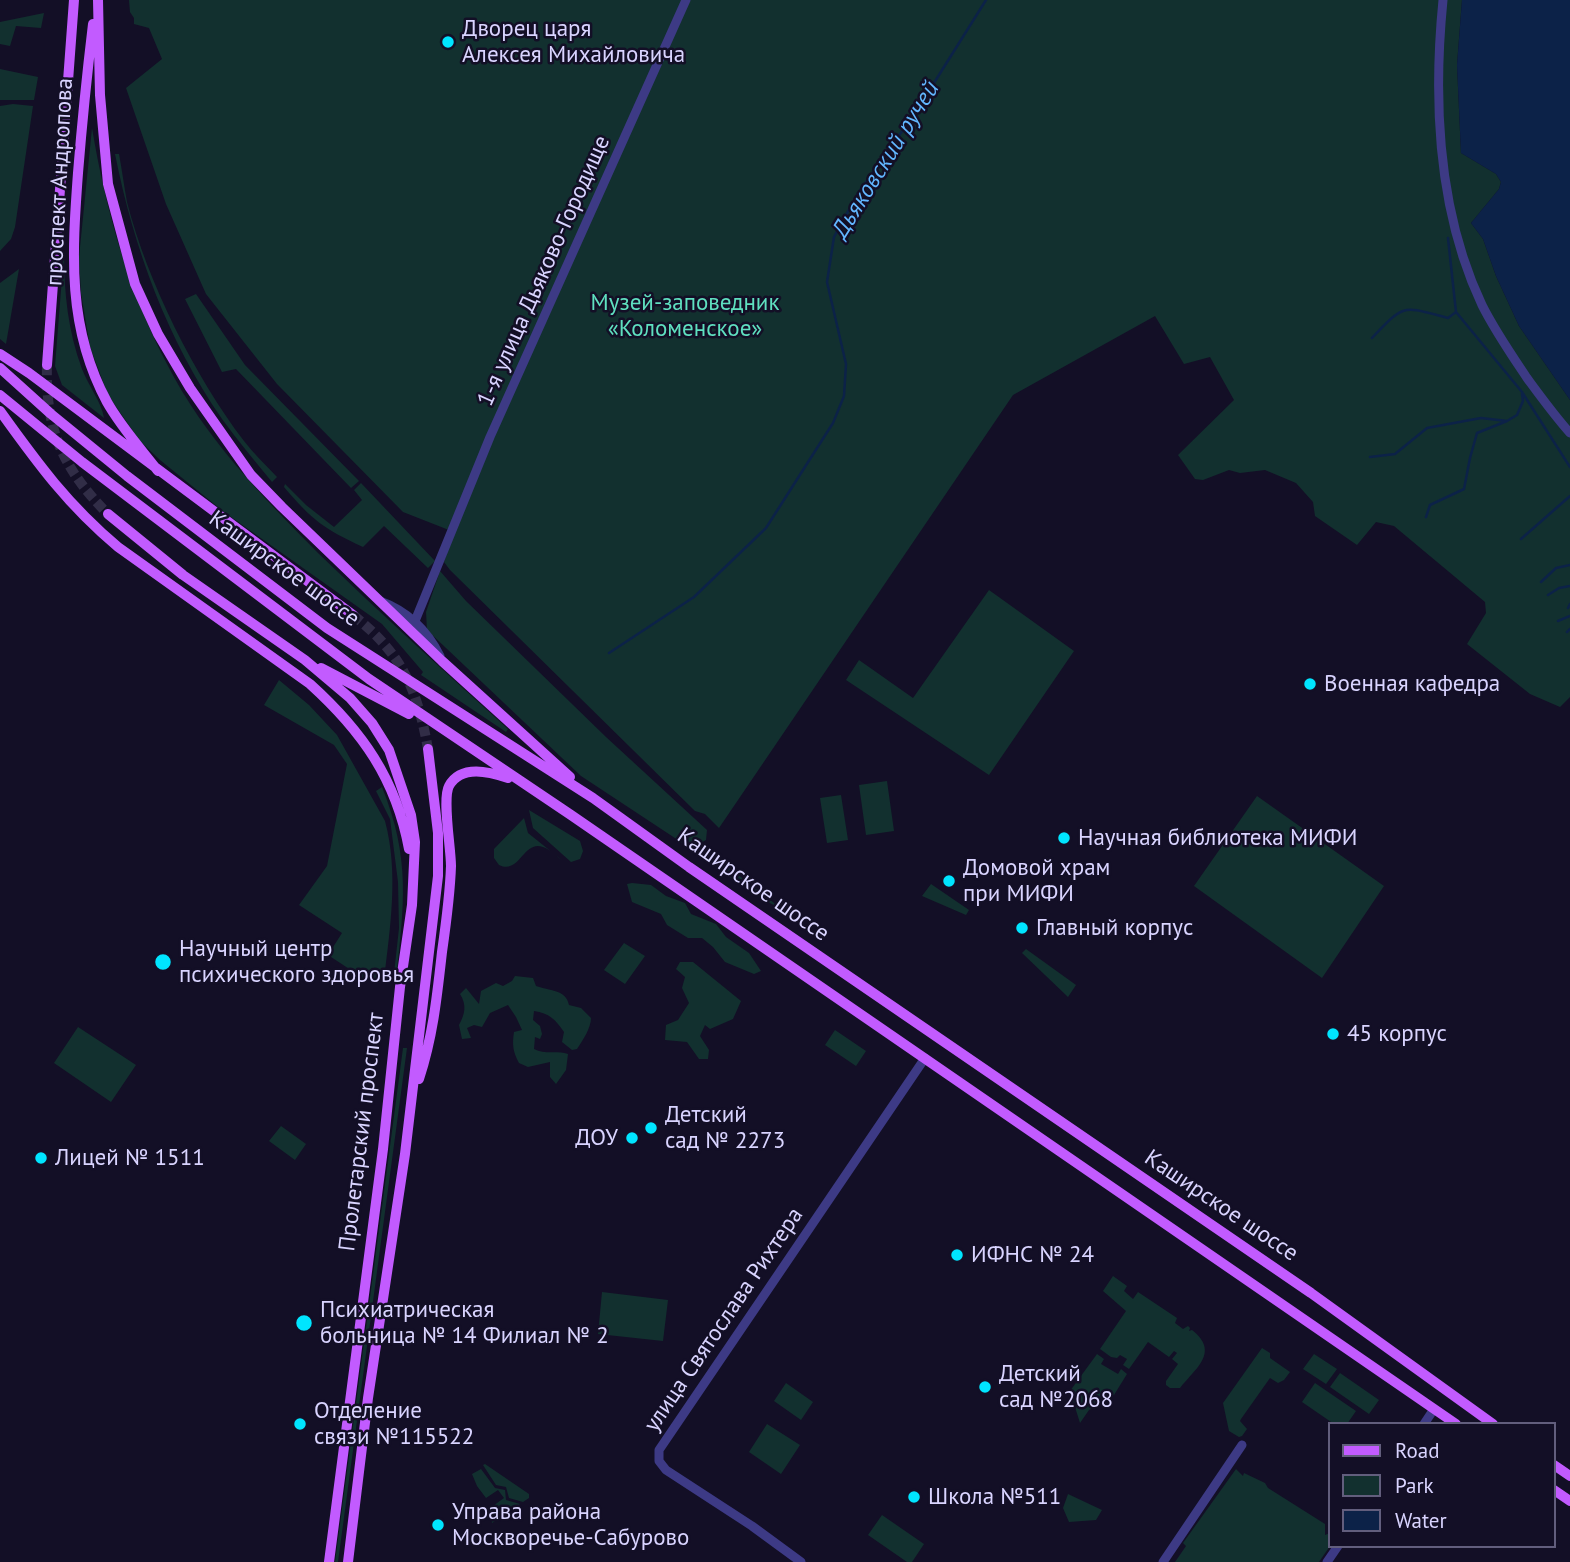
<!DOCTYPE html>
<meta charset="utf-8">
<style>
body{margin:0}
#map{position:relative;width:1570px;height:1562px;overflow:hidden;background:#130f26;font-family:"PT Sans",sans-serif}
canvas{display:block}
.legend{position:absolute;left:1328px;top:1422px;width:228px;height:126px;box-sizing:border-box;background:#130f26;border:2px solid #625e7d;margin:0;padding:9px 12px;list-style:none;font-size:21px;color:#d9d4ff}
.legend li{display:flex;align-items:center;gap:14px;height:35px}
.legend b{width:35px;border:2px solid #625e7d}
</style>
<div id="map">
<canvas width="1570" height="1562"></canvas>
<ul class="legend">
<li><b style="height:9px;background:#c25bff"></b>Road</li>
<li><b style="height:19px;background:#12302f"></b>Park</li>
<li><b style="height:19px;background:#0c2248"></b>Water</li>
</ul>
</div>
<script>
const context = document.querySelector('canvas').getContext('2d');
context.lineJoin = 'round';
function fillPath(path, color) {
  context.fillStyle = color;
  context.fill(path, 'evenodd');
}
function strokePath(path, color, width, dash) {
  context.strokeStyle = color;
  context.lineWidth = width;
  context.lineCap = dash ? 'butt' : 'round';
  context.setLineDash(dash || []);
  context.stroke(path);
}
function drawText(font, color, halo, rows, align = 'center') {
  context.font = font + ' "PT Sans",sans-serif';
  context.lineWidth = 5;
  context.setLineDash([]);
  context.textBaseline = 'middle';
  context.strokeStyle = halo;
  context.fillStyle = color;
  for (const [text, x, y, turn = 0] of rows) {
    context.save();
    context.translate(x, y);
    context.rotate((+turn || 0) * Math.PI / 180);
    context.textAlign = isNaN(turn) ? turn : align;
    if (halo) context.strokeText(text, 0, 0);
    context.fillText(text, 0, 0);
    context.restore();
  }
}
fillPath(new Path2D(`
 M 129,0 L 1462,0 L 1457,65 L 1461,153 L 1496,174 L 1501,182 L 1499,189 L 1471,223 L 1483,239 L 1496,276 L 1519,326 L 1570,400 L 1570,697 L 1560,707 L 1530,694 L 1467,644 L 1486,613 L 1485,602 L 1394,526 L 1376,522 L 1357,545 L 1315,516 L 1313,502 L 1296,483 L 1265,470 L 1240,473 L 1229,470 L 1203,480 L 1195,479 L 1178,455 L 1234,400 L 1210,357 L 1184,364 L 1155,316 L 1013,395 L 719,828 L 705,814 L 695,811 L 450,570 L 444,562 L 454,532 L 403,512 L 277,384 L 206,294 L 166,204 L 126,88 L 162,59 L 149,28 L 134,24 L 134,18 L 130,12 Z
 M 44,13 L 41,28 L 16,26 L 10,46 L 0,44 L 0,22 Z
 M 0,69 L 38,77 L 34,100 L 0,100 Z
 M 13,104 L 33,106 L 15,227 L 11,239 L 0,251 L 0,106 Z
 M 92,128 C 106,211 128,289 167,364 C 204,437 261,495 318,553 C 380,613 444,671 508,729 L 506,732 L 421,675 L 423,672 L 382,624 L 224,512 L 160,460 L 140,441 L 108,395 L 90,347 L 81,293 L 79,257 Z
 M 115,154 L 119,154 C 122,170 124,186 127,202 C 147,281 195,377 244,441 C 254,454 266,465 277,477 L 272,482 C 255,461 238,441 222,419 C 167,339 134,249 115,154 Z
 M 64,252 C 64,293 68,331 82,369 C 88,385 102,403 104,418 L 62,385 L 55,366 Z
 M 19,269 L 6,344 L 0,339 L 0,283 Z
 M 196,294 L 245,365 L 359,481 L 351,488 L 236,369 L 222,372 L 185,299 Z
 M 361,483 L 435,561 L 428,568 L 384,526 L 363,547 C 324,529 312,520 284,487 L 285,484 L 306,505 L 334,527 L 362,500 L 354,490 Z
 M 440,571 L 466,601 L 606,737 L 707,830 L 706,840 L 699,844 L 687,846 L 581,776 L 427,630 L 426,612 Z
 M 989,590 L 1074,651 L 989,775 L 846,680 L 859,660 L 913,698 Z
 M 279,680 L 309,705 L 337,735 L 385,821 C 399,873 390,928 384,980 L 363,978 L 328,955 L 342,933 L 299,905 L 327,866 L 347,764 L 334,745 L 264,705 Z
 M 887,781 L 894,831 L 866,835 L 859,785 Z
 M 382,787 C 411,859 404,905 396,979 L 393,983 L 399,928 L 398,882 L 390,819 L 376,791 Z
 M 841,795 L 848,840 L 827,843 L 820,798 Z
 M 1257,796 L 1384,886 L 1322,978 L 1194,886 Z
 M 529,810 L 580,841 L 583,851 L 580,859 L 571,862 L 533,828 Z
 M 524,818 L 528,833 L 563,861 C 557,857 550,849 543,847 C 523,840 520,875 499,865 L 494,858 L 494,849 Z
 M 709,852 L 783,910 L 749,892 L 707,860 Z
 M 632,883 L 651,885 L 666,896 L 685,903 L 691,914 L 716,924 L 726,937 L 749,953 L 761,971 L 754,974 L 725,962 L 713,947 L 702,938 L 688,938 L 667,925 L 661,914 L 632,902 L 627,884 Z
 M 931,884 L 969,910 L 966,915 L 922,896 Z
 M 624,943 L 645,956 L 625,984 L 604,970 Z
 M 1026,949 L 1076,985 L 1068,997 L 1022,953 Z
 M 680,962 L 693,962 L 741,1001 L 733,1019 L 710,1029 L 705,1025 L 700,1036 L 709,1050 L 708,1059 L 699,1059 L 687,1042 L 665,1040 L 666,1025 L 678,1020 L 689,1003 L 682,988 L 685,977 L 676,969 Z
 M 515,976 L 533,978 L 536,986 C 549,991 566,989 569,1005 L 581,1008 L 591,1018 C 591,1028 583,1040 577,1049 L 572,1050 L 562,1042 L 564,1032 C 556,1020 549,1013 534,1011 L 533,1020 L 540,1026 L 542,1034 L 540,1039 L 535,1037 L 534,1049 C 545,1055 556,1050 568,1054 L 566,1070 L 556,1084 L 550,1077 L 550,1062 L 528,1067 L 519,1063 C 513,1052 512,1045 514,1032 L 522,1030 L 516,1017 L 508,1005 L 490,1013 L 482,1027 L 474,1025 L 467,1028 L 471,1038 L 462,1039 L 459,1025 C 465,1014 467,1005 460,994 L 466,988 L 479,1004 L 481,991 L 496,983 L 503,986 L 512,981 Z
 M 78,1027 L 136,1065 L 111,1102 L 54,1063 Z
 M 835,1030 L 866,1051 L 856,1066 L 825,1045 Z
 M 403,1048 L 407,1048 L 338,1562 L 335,1562 Z
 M 281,1126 L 306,1144 L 295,1160 L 269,1141 Z
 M 1113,1276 L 1127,1286 L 1124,1291 L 1133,1299 L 1138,1292 L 1177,1318 L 1175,1323 L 1183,1329 L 1188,1326 L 1190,1328 L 1189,1331 L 1192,1330 C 1220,1352 1196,1368 1180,1388 L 1170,1388 L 1166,1385 L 1166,1381 L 1178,1364 L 1172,1359 L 1177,1353 L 1174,1351 L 1169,1357 L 1148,1342 L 1129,1369 L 1123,1365 L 1127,1359 L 1120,1355 L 1117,1358 L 1111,1357 L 1100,1349 L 1126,1311 L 1103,1291 Z
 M 602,1292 L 668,1300 L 663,1341 L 598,1334 Z
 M 1262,1348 L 1270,1353 L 1270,1358 L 1290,1372 L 1284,1380 L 1278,1383 L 1270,1378 L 1241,1419 L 1240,1421 L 1247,1429 L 1242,1436 L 1239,1437 L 1229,1431 L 1223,1403 Z
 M 1097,1354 L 1104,1359 L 1101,1364 L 1118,1374 L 1121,1369 L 1127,1374 L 1114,1395 L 1089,1410 L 1080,1423 L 1070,1391 Z
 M 1314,1354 L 1337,1369 L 1326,1384 L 1303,1369 Z
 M 1340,1373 L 1379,1400 L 1369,1414 L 1330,1387 Z
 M 786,1383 L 813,1402 L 801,1420 L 774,1401 Z
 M 1315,1383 L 1356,1411 L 1347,1424 L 1334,1424 L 1302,1402 Z
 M 767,1424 L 800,1445 L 781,1474 L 749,1452 Z
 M 485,1464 L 529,1494 L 529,1498 L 523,1502 L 509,1498 L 506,1487 L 496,1485 L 483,1465 Z
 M 481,1469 L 495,1488 L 505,1490 L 506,1500 L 520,1504 L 492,1523 L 490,1508 L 504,1498 L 498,1490 L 486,1498 L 477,1486 L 472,1474 Z
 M 1236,1469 L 1243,1476 L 1244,1473 L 1265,1483 L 1268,1488 L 1325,1524 L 1325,1535 L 1330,1533 L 1330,1546 L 1319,1562 L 1175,1562 L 1186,1546 L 1183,1543 Z
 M 1068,1494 L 1102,1510 L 1096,1520 L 1069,1522 L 1063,1508 Z
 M 882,1515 L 924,1544 L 912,1562 L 907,1562 L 868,1535 Z`), '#12302f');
fillPath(new Path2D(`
 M 1462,0 L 1570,0 L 1570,400 L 1519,326 L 1496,276 L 1483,239 L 1471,223 L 1499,189 L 1501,182 L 1496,174 L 1461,153 L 1457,65 Z`), '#0c2248');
strokePath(new Path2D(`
 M 1448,238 L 1456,312 L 1522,392 L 1570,467
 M 1372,338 C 1405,303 1402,306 1448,318 L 1456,312
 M 1370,457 L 1395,454 L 1427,428 L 1481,418 L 1507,421 L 1517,415 L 1523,401 L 1522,394
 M 1426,517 L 1430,505 L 1464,489 L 1470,458 L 1477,433 L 1507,421
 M 1521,539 L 1570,496
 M 1541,582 L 1556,568 L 1570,565
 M 1548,595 L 1559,588 L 1570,586
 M 1568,608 L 1570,604
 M 1558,621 L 1570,616
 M 1567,632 L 1570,629
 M 609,653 L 694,597 L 766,528 L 833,423 L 844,396 L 846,364 L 827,282 L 834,237 L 857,195 L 917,110 L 986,0`), '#0c2248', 2.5);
strokePath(new Path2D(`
 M 47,365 C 45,429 63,469 108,514
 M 353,615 C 402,654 417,688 428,749`), '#312d47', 10, [10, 5]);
strokePath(new Path2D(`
 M 1443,0 C 1433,101 1438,212 1482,305 C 1495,331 1511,354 1527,378 C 1541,397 1554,415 1570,433
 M 380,601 C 407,611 427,630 440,656
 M 415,621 L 490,437 L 686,0
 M 1424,1424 L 1434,1409
 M 801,1562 L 752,1526 L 666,1470 L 659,1461 L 659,1450 L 925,1058
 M 1163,1562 L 1242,1445
 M 1327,1562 L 1338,1546`), '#3d3a85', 9);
strokePath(new Path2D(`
 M 98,0 L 100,95 L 108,184 L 135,284 L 158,334 L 190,388 L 251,475 L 282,507 L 442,661 L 570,777
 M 93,24 C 87,74 82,123 78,173 C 72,254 67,328 107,402 C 121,427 141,449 158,471
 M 0,354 L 29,373 L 353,615
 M 47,365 L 74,0
 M 0,368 L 51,414 L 127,476 L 327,628 L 593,798 L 689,867 L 1311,1293 L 1493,1424
 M 0,395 L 82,462 L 369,679 L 571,815 L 1456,1424
 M 0,411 C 38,464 68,505 118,547 L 310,684 C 362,731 396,779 409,849
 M 108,514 L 183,575 L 305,660 L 350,698 L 372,723 L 389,750 L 411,815 L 415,842 L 412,905 L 400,987 L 383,1149 L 329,1562
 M 321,668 L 409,714
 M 419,1079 C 433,1036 437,997 442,952 C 446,924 450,895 451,866 C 451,848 442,799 449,786 C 461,764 490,772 508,778
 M 1554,1465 L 1570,1476
 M 1554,1490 L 1570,1501
 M 348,1562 L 368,1398 L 405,1154 L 438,876 L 438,833 L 428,749`), '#c25bff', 10);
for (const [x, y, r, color] of [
 [448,42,7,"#00e5ff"],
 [1310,684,7,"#00e5ff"],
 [1064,838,7,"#00e5ff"],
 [949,881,7,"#00e5ff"],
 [1022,928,7,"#00e5ff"],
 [163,962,9,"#00e5ff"],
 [1333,1034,7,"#00e5ff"],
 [651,1128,7,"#00e5ff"],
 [632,1138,7,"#00e5ff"],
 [41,1158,7,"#00e5ff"],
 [957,1255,7,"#00e5ff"],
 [304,1323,9,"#00e5ff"],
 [985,1387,7,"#00e5ff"],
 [300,1424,7,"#00e5ff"],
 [914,1497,7,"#00e5ff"],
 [438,1525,7,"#00e5ff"]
]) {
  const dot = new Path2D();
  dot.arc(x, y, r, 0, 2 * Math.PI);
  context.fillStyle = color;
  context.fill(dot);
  strokePath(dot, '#130f26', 2.5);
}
drawText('23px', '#d9d4ff', '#130f26', [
 ["Дворец царя",462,29],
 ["Алексея Михайловича",462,55],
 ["Военная кафедра",1324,684],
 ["Научная библиотека МИФИ",1078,838],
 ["Домовой храм",963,868],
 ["при МИФИ",963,894],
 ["Главный корпус",1036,928],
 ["Научный центр",179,949],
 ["психического здоровья",179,975],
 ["45 корпус",1347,1034],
 ["Детский",665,1115],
 ["сад № 2273",665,1141],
 ["ДОУ",618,1138,"right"],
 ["Лицей № 1511",55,1158],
 ["ИФНС № 24",971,1255],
 ["Психиатрическая",320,1310],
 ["больница № 14 Филиал № 2",320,1336],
 ["Детский",999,1374],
 ["сад №2068",999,1400],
 ["Отделение",314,1411],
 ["связи №115522",314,1437],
 ["Школа №511",928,1497],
 ["Управа района",452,1512],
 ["Москворечье-Сабурово",452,1538]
], 'left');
drawText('23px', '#d9d4ff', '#130f26', [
 ["проспект Андропова",60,182,-87],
 ["1-я улица Дьяково-Городище",544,271,-66],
 ["Каширское шоссе",284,569,36],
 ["Каширское шоссе",753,885,35],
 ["Пролетарский проспект",362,1132,-83],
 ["Каширское шоссе",1221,1206,34],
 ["улица Святослава Рихтера",724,1320,-56]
]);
drawText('23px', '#5fe0c0', '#130f26', [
 ["Музей-заповедник",685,303],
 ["«Коломенское»",685,329]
]);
drawText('italic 24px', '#62b6ff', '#130f26', [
 ["Дьяковский ручей",886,160,-58]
]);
</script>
